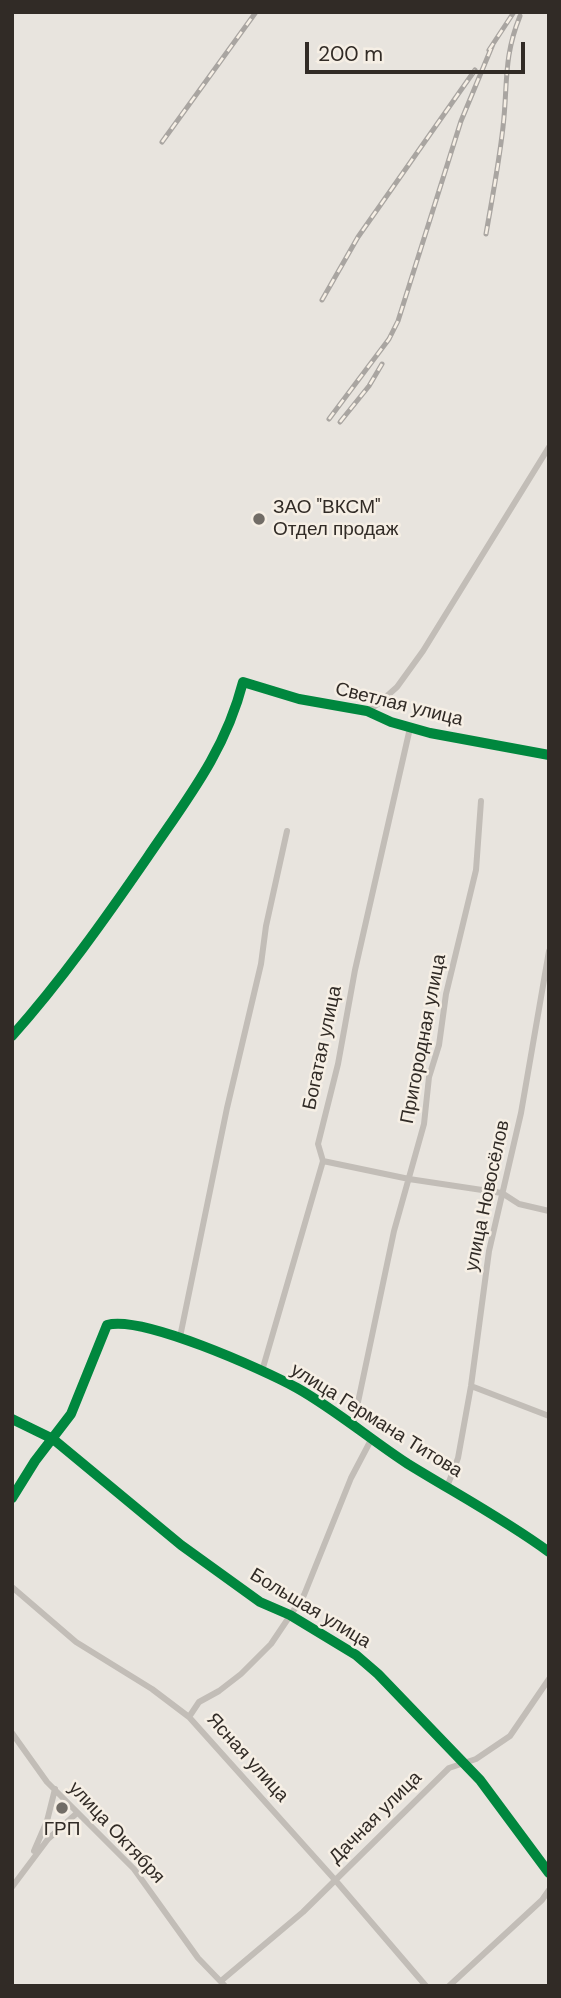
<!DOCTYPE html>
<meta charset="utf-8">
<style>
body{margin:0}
#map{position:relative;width:561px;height:1998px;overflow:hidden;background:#e8e4de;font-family:"DM Sans",sans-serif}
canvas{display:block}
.frame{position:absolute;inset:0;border:14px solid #312b26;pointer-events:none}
.scale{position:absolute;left:305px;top:42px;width:220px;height:32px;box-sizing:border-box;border:4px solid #312b26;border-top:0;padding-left:9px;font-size:21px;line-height:24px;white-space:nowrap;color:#312b26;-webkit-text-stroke:5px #f6efe5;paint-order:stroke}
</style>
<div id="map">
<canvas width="561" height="1998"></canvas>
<div class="frame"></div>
<div class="scale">200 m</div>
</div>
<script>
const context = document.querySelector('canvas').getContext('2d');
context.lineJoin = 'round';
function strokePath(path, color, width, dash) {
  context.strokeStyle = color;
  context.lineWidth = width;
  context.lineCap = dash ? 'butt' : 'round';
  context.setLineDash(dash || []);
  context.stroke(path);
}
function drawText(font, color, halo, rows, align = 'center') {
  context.font = font + ' "DM Sans",sans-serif';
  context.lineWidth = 5;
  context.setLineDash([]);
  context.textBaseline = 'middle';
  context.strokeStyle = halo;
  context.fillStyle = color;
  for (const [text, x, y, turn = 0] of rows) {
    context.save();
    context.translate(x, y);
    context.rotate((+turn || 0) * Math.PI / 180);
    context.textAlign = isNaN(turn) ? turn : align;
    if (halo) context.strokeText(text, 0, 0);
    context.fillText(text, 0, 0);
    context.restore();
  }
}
strokePath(new Path2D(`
 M 367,711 L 378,704 L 397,687 L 423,651 L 549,447
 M 12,1036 C 61,981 105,919 147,858 C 187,799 225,752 243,682 L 299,699 L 367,711 L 391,722 L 430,733 L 549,755
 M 323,1161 L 409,1179 L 502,1193 L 519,1204 L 549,1211
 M 180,1337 L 227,1108 L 261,964 L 266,926 L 287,831
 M 262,1371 L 323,1161 L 318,1144 L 338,1064 L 355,970 L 410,728
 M 471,1386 L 549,1416
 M 12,1419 L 53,1439 L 181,1545 L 260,1602 L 290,1615 L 356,1655 L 378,1674 L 480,1780 L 549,1873
 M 353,1426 L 394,1231 L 424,1124 L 429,1077 L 439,1045 L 446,994 L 476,870 L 481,801
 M 447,1487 L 458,1458 L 471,1386 L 489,1251 L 521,1113 L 549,951
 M 12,1498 L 35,1461 L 71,1414 L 107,1325 C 142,1315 262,1369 297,1388 C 336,1410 371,1440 408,1464 C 455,1493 504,1519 549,1552
 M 12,1587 L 76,1642 L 152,1689 L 189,1717 L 336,1881 L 426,1986
 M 189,1717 L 199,1702 L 219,1691 L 241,1674 L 271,1644 L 304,1595 L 351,1478 L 372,1438
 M 12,1733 L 47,1782 L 134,1869 L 198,1958 L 225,1986
 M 34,1851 L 47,1821 L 55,1789
 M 12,1887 L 48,1839 L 77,1813
 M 221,1981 L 303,1912 L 449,1768 L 476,1759 L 510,1736 L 549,1679
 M 449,1986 L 542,1900 L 549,1890`), '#c2bdb7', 6);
const rail = new Path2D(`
 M 489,50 L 514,12
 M 162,142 L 256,12
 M 486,234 C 492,199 499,163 503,127 C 508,84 503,58 520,16
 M 322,300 L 358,237 L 475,70
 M 329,419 L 389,339 L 398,321 L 461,121 L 493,44
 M 340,422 L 369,386 L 382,364`);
strokePath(rail, '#a9a5a1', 5);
strokePath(rail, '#f6efe5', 2.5, [8]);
strokePath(new Path2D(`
 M 12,1036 C 61,981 105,919 147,858 C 187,799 225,752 243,682 L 299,699 L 367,711 L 391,722 L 430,733 L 549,755
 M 12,1419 L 53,1439 L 181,1545 L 260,1602 L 290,1615 L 356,1655 L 378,1674 L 480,1780 L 549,1873
 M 12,1498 L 35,1461 L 71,1414 L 107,1325 C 142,1315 262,1369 297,1388 C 336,1410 371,1440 408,1464 C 455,1493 504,1519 549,1552`), '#00873e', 10);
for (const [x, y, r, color] of [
 [259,519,7,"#716c66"],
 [62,1808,7,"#716c66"]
]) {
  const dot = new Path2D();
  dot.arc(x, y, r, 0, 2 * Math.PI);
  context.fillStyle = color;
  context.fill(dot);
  strokePath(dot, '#f6efe5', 2.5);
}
drawText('19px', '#312b26', '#f6efe5', [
 ["ЗАО \"ВКСМ\"",273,508],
 ["Отдел продаж",273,530],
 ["ГРП",62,1830,"center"]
], 'left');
drawText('19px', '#312b26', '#f6efe5', [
 ["Светлая улица",399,705,14],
 ["Пригородная улица",424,1039,-79],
 ["Богатая улица",323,1048,-78],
 ["улица Новосёлов",488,1196,-78],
 ["улица Германа Титова",376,1421,32],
 ["Большая улица",310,1609,31],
 ["Ясная улица",247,1758,48],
 ["Дачная улица",376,1818,-45],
 ["улица Октября",116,1833,47]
]);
</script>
